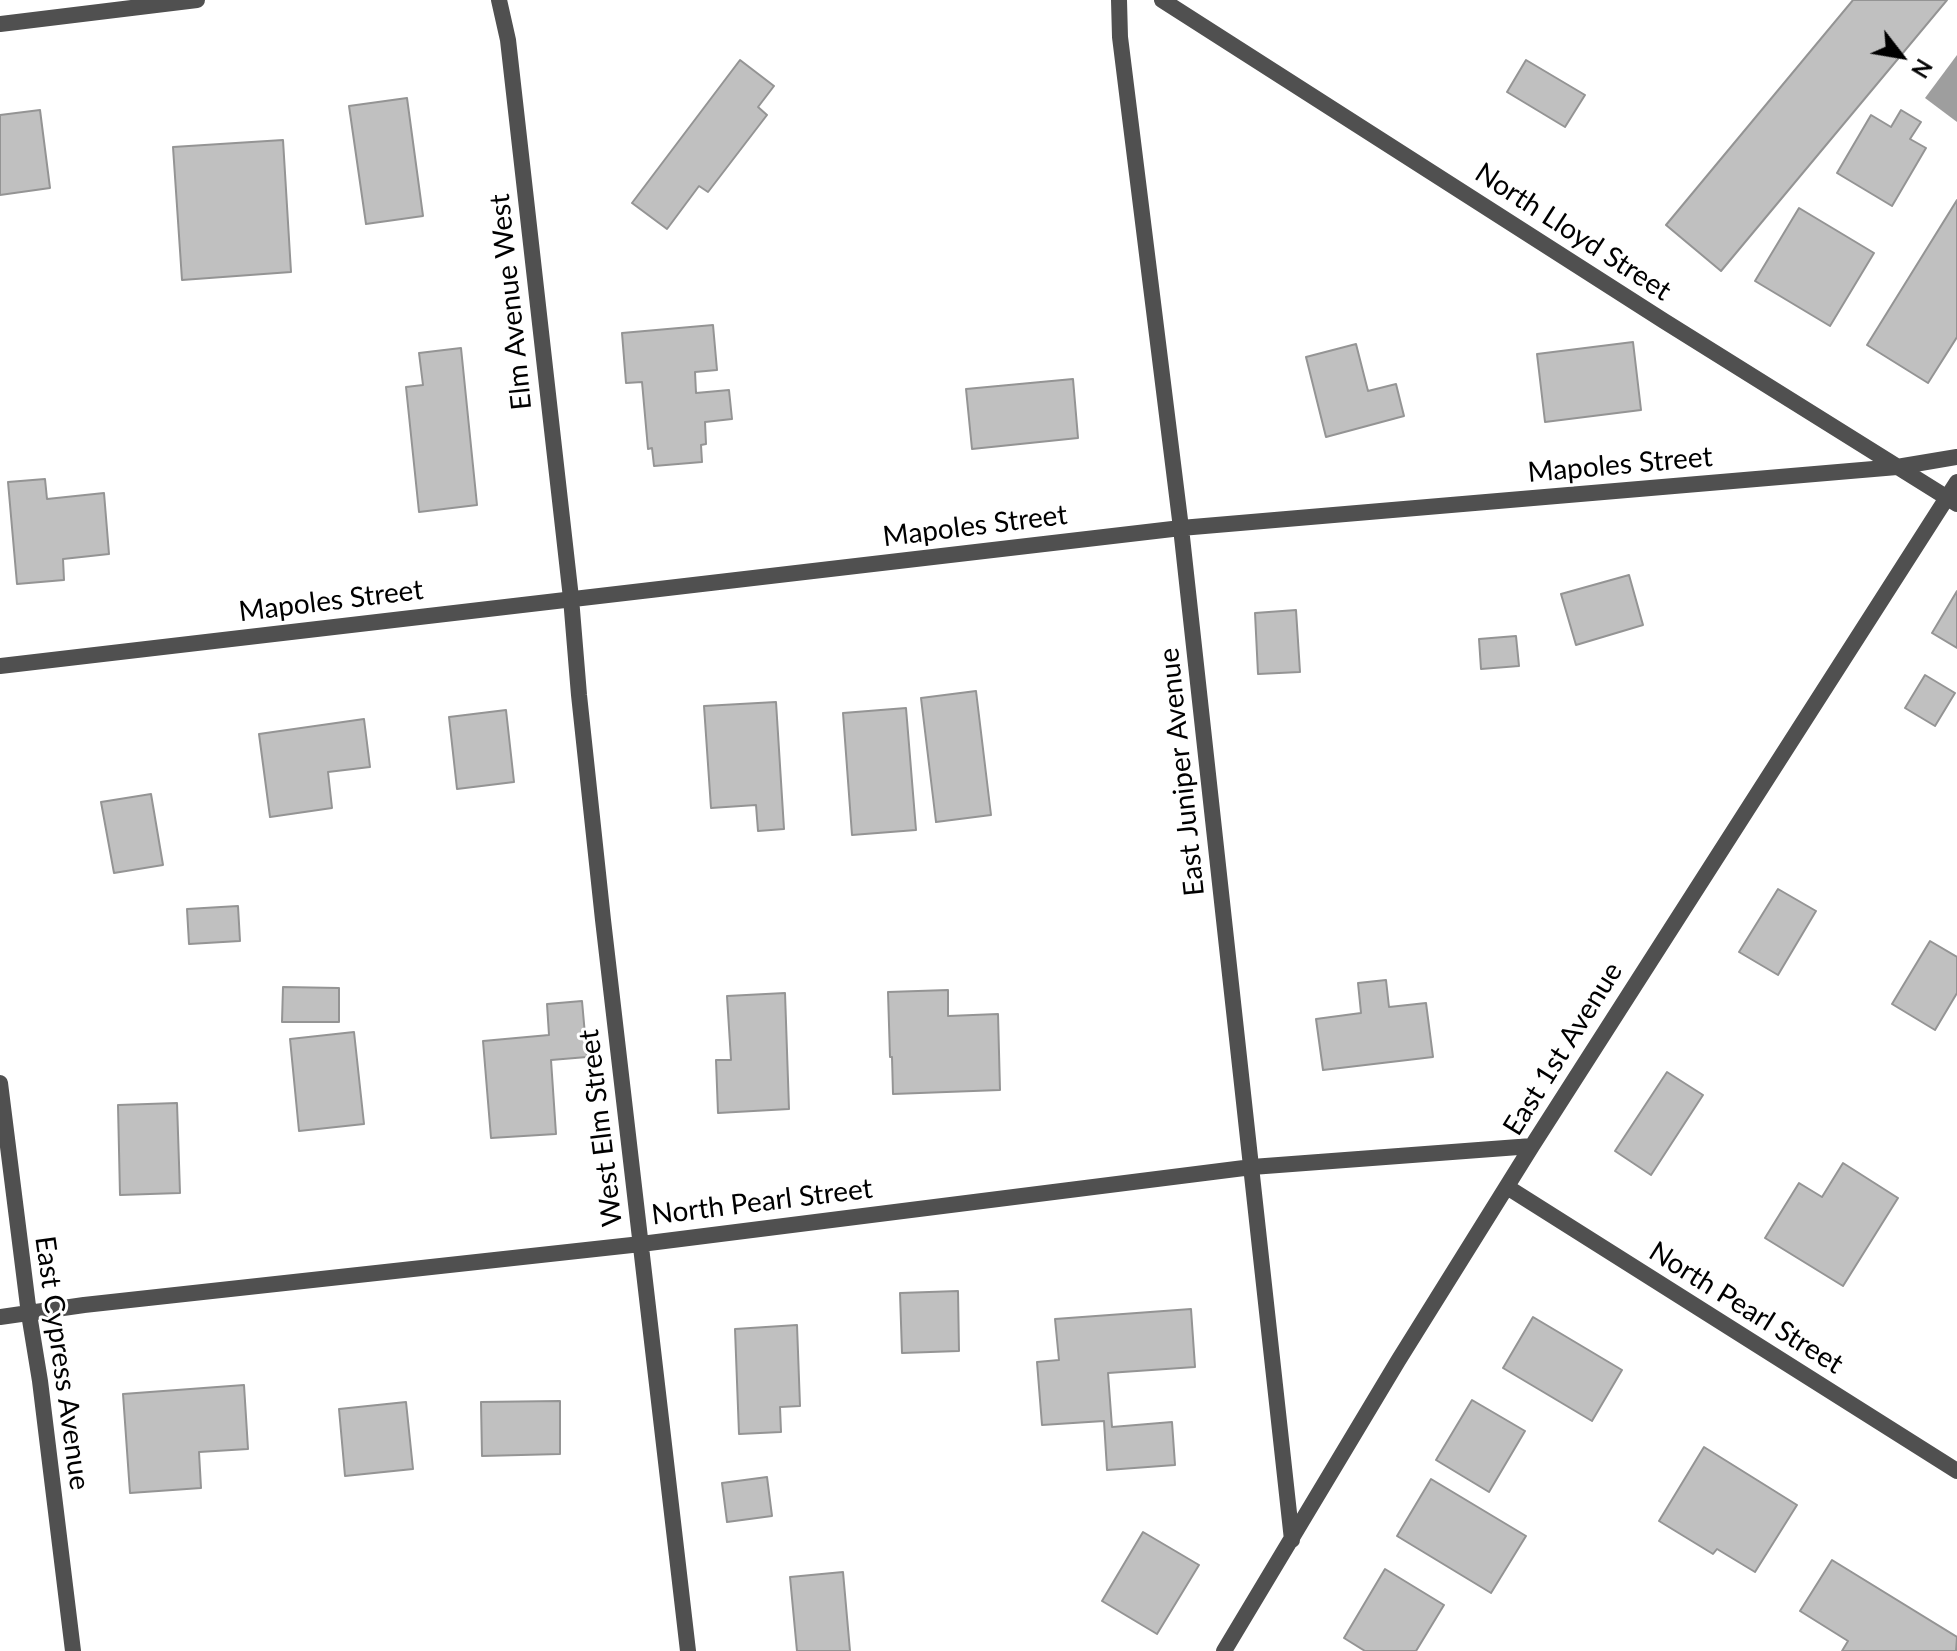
<!DOCTYPE html>
<style>
body{margin:0}
#map{position:relative;width:1957px;height:1651px;overflow:hidden;background:#fff;font-family:Lato,sans-serif}
canvas{display:block}
.north{position:absolute;left:1861px;top:16px;width:80px;height:80px;-webkit-text-stroke:6px #fff;paint-order:stroke;rotate:121deg;font-size:22px;font-weight:700;line-height:32px;text-align:center;color:#000}
.north::after{content:'';display:block;margin:auto;width:28px;height:36px;background:#000;clip-path:polygon(50% 0,100% 100%,50% 72%,0 100%)}
</style>
<div id="map">
<canvas width="1957" height="1651"></canvas>
<div class="north">N</div>
</div>
<script>
const context = document.querySelector('canvas').getContext('2d');
context.lineJoin = 'round';
function fillPath(path, color) {
  context.fillStyle = color;
  context.fill(path, 'evenodd');
}
function strokePath(path, color, width, dash) {
  context.strokeStyle = color;
  context.lineWidth = width;
  context.lineCap = dash ? 'butt' : 'round';
  context.setLineDash(dash || []);
  context.stroke(path);
}
function drawText(font, color, halo, rows, align = 'center') {
  context.font = font + ' Lato,sans-serif';
  context.lineWidth = 6;
  context.setLineDash([]);
  context.textBaseline = 'middle';
  context.strokeStyle = halo;
  context.fillStyle = color;
  for (const [text, x, y, turn = 0] of rows) {
    context.save();
    context.translate(x, y);
    context.rotate((+turn || 0) * Math.PI / 180);
    context.textAlign = isNaN(turn) ? turn : align;
    if (halo) context.strokeText(text, 0, 0);
    context.fillText(text, 0, 0);
    context.restore();
  }
}
fillPath(new Path2D(`
 M 1957,55 L 1957,122 L 1925,98 Z`), '#9e9e9e');
const building = new Path2D(`
 M 1853,0 L 1947,0 L 1721,271 L 1666,225 Z
 M 740,60 L 774,86 L 758,107 L 767,115 L 708,192 L 699,186 L 667,229 L 632,203 Z
 M 1526,60 L 1585,95 L 1565,127 L 1507,92 Z
 M 407,98 L 423,216 L 366,224 L 349,106 Z
 M 40,110 L 50,188 L 0,195 L 0,115 Z
 M 1901,110 L 1921,122 L 1910,139 L 1926,148 L 1892,206 L 1837,173 L 1871,115 L 1891,127 Z
 M 283,140 L 291,272 L 182,280 L 173,147 Z
 M 1957,200 L 1957,337 L 1928,383 L 1867,345 Z
 M 1799,208 L 1874,253 L 1830,326 L 1755,281 Z
 M 713,325 L 717,370 L 695,372 L 696,393 L 729,390 L 732,419 L 705,422 L 706,444 L 701,445 L 702,462 L 654,466 L 652,448 L 648,449 L 642,382 L 626,383 L 622,333 Z
 M 1633,342 L 1641,410 L 1545,422 L 1537,354 Z
 M 1356,344 L 1368,391 L 1396,384 L 1404,416 L 1326,437 L 1306,357 Z
 M 461,348 L 477,505 L 419,512 L 406,387 L 423,385 L 419,353 Z
 M 1073,379 L 1078,438 L 972,449 L 966,389 Z
 M 45,479 L 47,499 L 104,493 L 109,554 L 63,559 L 64,580 L 17,584 L 8,482 Z
 M 1629,575 L 1643,625 L 1576,645 L 1561,594 Z
 M 1957,591 L 1957,648 L 1932,633 Z
 M 1296,610 L 1300,672 L 1258,674 L 1255,613 Z
 M 1516,636 L 1519,666 L 1481,669 L 1479,639 Z
 M 1925,675 L 1955,693 L 1935,726 L 1905,708 Z
 M 976,691 L 991,815 L 936,822 L 921,698 Z
 M 776,702 L 784,829 L 758,831 L 756,805 L 711,808 L 704,706 Z
 M 906,708 L 916,830 L 852,835 L 843,713 Z
 M 506,710 L 514,782 L 457,789 L 449,717 Z
 M 364,719 L 370,767 L 328,772 L 332,808 L 270,817 L 259,734 Z
 M 151,794 L 163,865 L 114,873 L 101,802 Z
 M 1778,889 L 1816,911 L 1778,975 L 1739,952 Z
 M 238,906 L 240,941 L 189,944 L 187,909 Z
 M 1930,941 L 1957,957 L 1957,993 L 1935,1030 L 1892,1004 Z
 M 1386,980 L 1389,1007 L 1426,1003 L 1433,1057 L 1323,1070 L 1316,1019 L 1361,1013 L 1358,983 Z
 M 283,987 L 339,988 L 339,1022 L 282,1022 Z
 M 948,990 L 948,1016 L 998,1014 L 1000,1090 L 893,1094 L 892,1057 L 890,1057 L 888,992 Z
 M 785,993 L 789,1109 L 718,1113 L 716,1060 L 731,1060 L 727,996 Z
 M 582,1001 L 587,1057 L 551,1060 L 556,1134 L 491,1138 L 483,1041 L 549,1035 L 547,1004 Z
 M 354,1032 L 364,1124 L 299,1131 L 290,1039 Z
 M 1667,1072 L 1703,1095 L 1651,1175 L 1615,1151 Z
 M 177,1103 L 180,1193 L 120,1195 L 118,1105 Z
 M 1843,1163 L 1898,1198 L 1843,1286 L 1765,1238 L 1799,1183 L 1822,1197 Z
 M 958,1291 L 959,1351 L 902,1353 L 900,1293 Z
 M 1191,1309 L 1195,1367 L 1108,1373 L 1112,1427 L 1172,1422 L 1175,1465 L 1107,1470 L 1104,1421 L 1042,1425 L 1037,1362 L 1059,1360 L 1055,1319 Z
 M 1533,1317 L 1622,1370 L 1592,1421 L 1503,1368 Z
 M 797,1325 L 800,1406 L 780,1407 L 781,1432 L 739,1434 L 735,1329 Z
 M 244,1385 L 248,1449 L 199,1452 L 201,1488 L 130,1493 L 123,1394 Z
 M 1472,1400 L 1525,1431 L 1489,1492 L 1436,1460 Z
 M 560,1401 L 560,1454 L 482,1456 L 481,1402 Z
 M 406,1402 L 413,1469 L 345,1476 L 339,1409 Z
 M 1704,1447 L 1797,1505 L 1755,1572 L 1717,1549 L 1713,1554 L 1659,1521 Z
 M 767,1477 L 772,1516 L 727,1522 L 722,1483 Z
 M 1431,1479 L 1526,1536 L 1491,1593 L 1397,1536 Z
 M 1143,1532 L 1199,1565 L 1157,1634 L 1102,1601 Z
 M 1832,1560 L 1957,1637 L 1956,1651 L 1842,1651 L 1848,1641 L 1800,1611 Z
 M 1385,1569 L 1444,1605 L 1416,1651 L 1365,1651 L 1344,1638 Z
 M 843,1572 L 850,1651 L 797,1651 L 790,1577 Z`);
fillPath(building, '#c0c0c0');
strokePath(building, '#949494', 2);
strokePath(new Path2D(`
 M 499,0 L 508,40 L 571,598 L 579,695 L 603,920 L 688,1651
 M 1119,0 L 1120,37 L 1181,528 L 1292,1540
 M 1162,0 L 1664,321 L 1957,504
 M 0,24 L 197,0
 M 0,666 L 1181,528 L 1897,467 L 1957,457
 M 0,1083 L 29,1314 L 40,1381 L 73,1651
 M 1507,1187 L 1957,1471
 M 0,1317 L 84,1305 L 641,1244 L 1252,1167 L 1532,1146
 M 1224,1651 L 1398,1361 L 1532,1146 L 1957,482`), '#505050', 16);
drawText('28px', '#000', '#fff', [
 ["North Lloyd Street",1573,232,33],
 ["Elm Avenue West",511,302,-96],
 ["Mapoles Street",1620,465,-5],
 ["Mapoles Street",975,526,-7],
 ["Mapoles Street",331,601,-7],
 ["East Juniper Avenue",1182,772,-96],
 ["East 1st Avenue",1563,1049,-58],
 ["West Elm Street",601,1128,-97],
 ["North Pearl Street",762,1202,-7],
 ["North Pearl Street",1746,1308,32],
 ["East Cypress Avenue",62,1363,82]
]);
</script>
